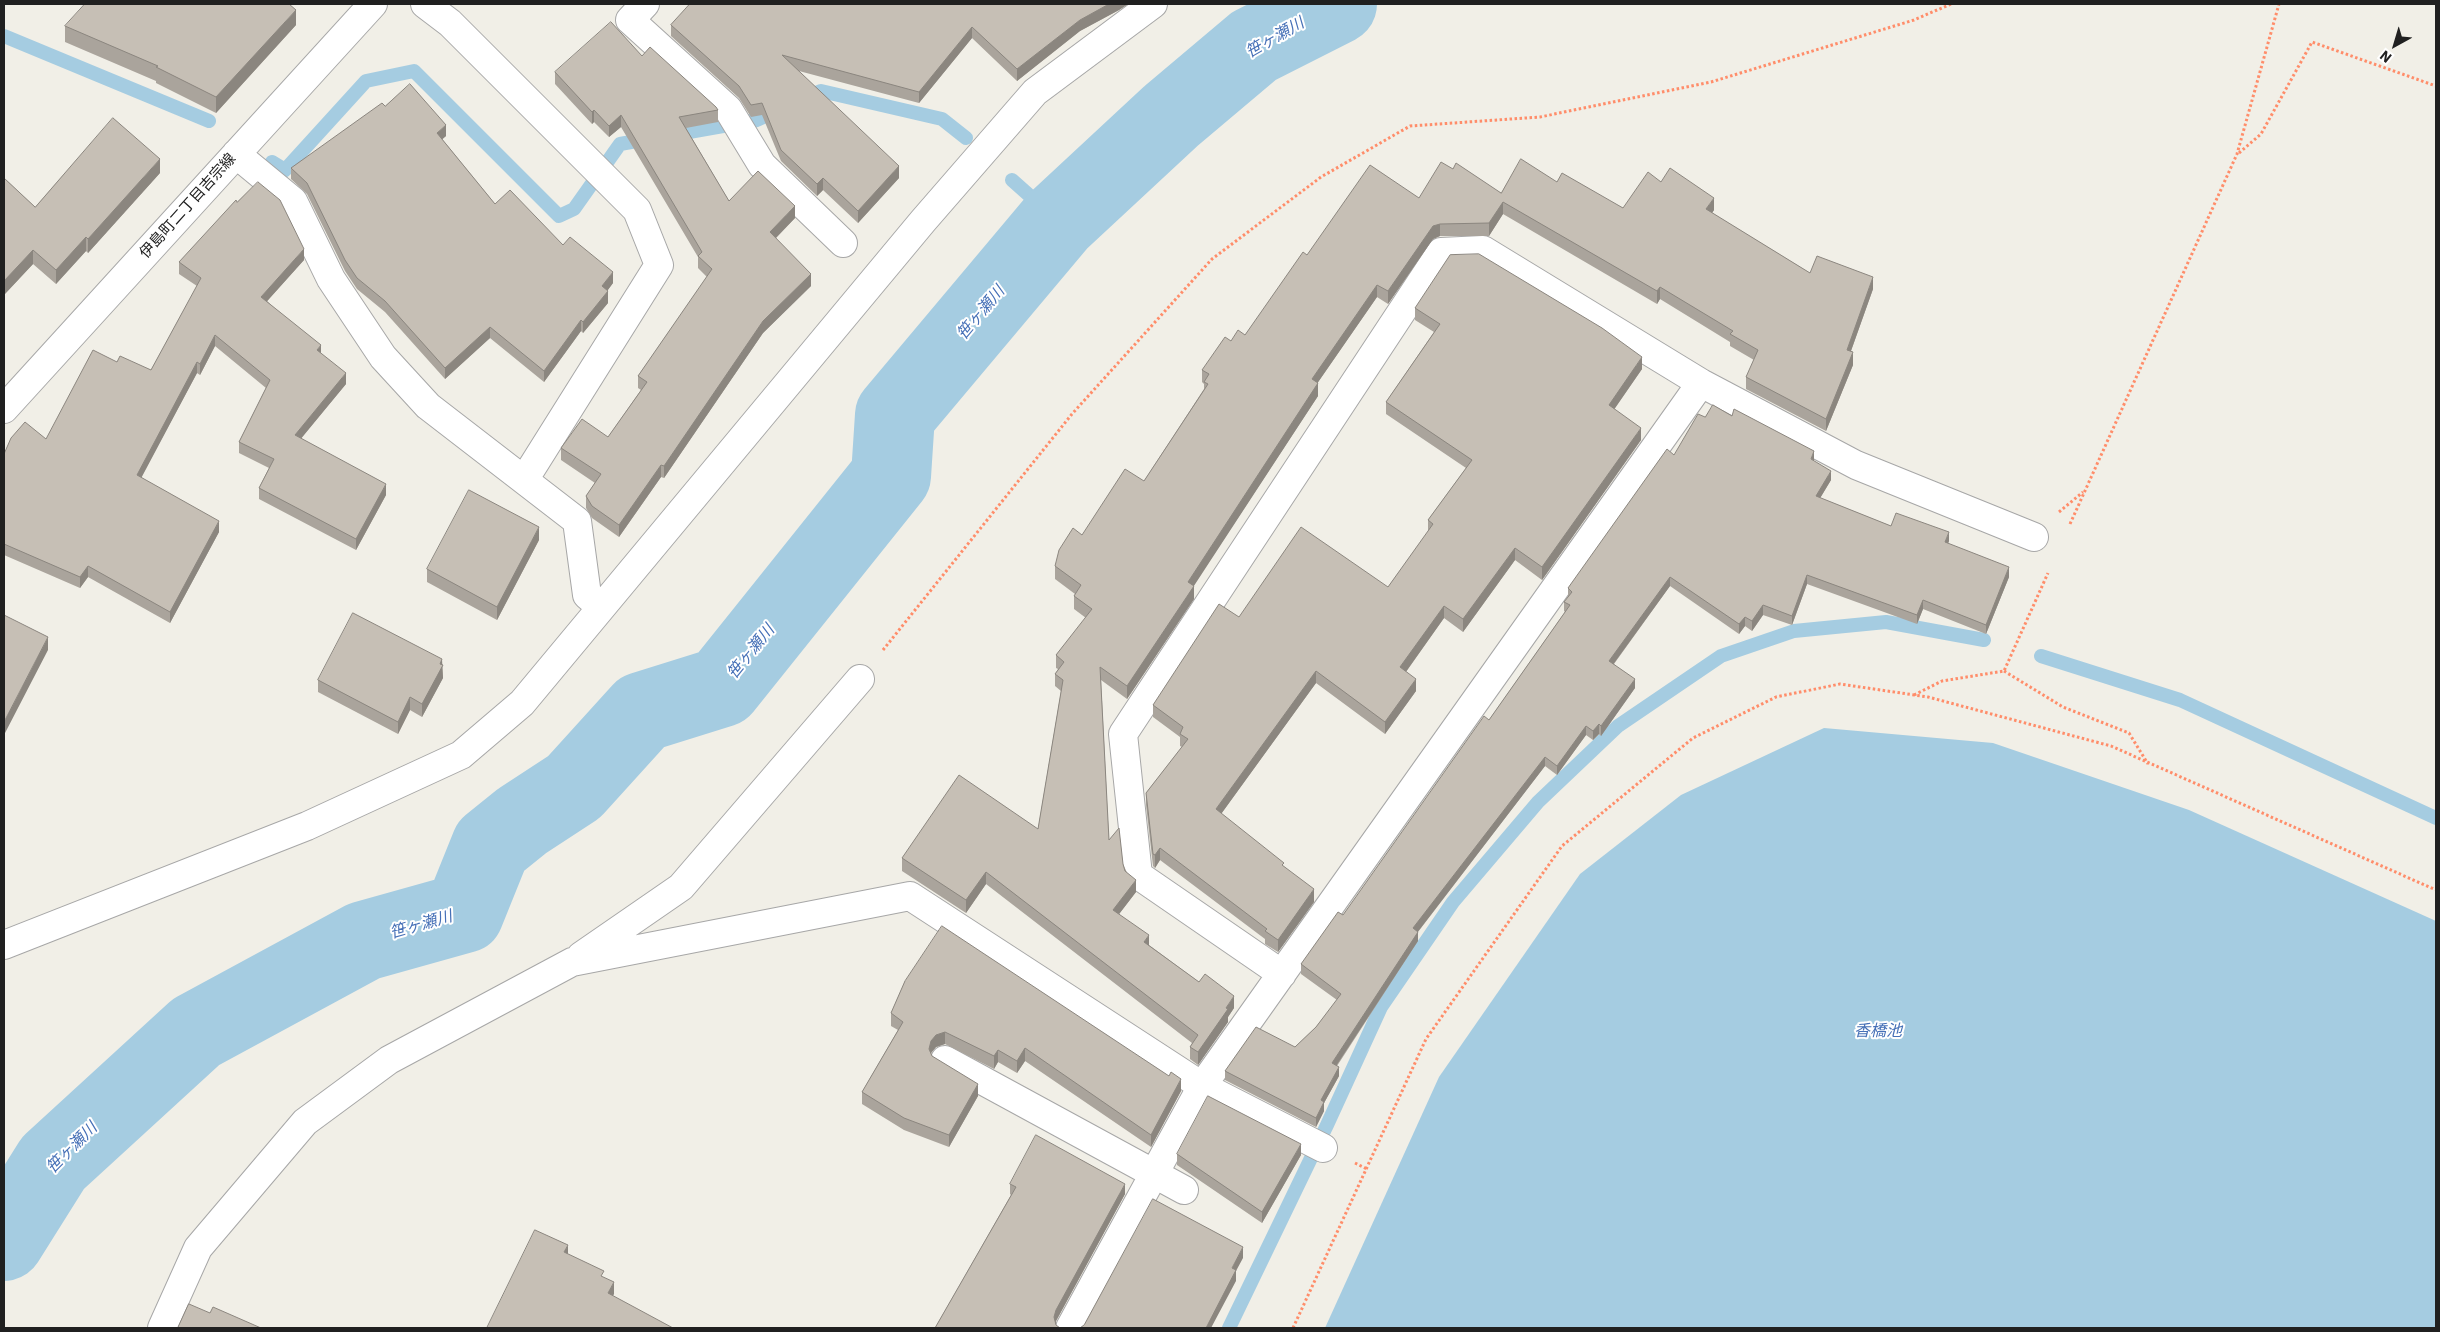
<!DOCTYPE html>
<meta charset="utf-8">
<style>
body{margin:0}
#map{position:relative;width:2440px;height:1332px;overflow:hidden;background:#f1efe7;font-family:"IBM Plex Sans",sans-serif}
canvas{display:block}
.frame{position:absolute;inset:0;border:5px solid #202020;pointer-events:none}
.north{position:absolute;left:2370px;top:20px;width:50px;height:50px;-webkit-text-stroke:4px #fff;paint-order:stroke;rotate:219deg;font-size:14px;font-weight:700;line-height:20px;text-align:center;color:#202020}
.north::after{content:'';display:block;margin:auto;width:18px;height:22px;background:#202020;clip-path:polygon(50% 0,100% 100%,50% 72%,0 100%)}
</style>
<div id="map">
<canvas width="2440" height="1332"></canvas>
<div class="frame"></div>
<div class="north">N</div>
</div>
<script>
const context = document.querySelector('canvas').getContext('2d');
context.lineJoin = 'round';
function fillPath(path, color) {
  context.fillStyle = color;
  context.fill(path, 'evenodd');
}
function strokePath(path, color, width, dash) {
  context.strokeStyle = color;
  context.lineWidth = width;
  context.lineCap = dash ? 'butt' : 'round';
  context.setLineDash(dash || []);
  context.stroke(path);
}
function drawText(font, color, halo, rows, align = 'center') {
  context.font = font + ' "IBM Plex Sans","Noto Sans JP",sans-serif';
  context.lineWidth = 4;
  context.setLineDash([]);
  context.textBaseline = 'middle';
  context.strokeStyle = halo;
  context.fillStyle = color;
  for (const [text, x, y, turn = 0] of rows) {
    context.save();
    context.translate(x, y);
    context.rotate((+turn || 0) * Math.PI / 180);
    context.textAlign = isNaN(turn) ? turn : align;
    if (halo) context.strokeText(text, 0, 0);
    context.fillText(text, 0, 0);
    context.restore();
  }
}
fillPath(new Path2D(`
 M 1824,728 L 1993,743 L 2189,810 L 2436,921 L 2436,1328 L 1325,1328 L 1439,1077 L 1580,874 L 1681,795 Z`), '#a5cce1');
strokePath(new Path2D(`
 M 4,36 L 209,121
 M 803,99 L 821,91 L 942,119 L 966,138
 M 672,135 L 757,120 L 779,110
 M 272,162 L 285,170 L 366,81 L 414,71 L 559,216 L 574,209 L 620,144 L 648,139
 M 1012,180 L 1058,221
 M 2041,656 L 2180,700 L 2436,818
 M 1229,1328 L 1327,1125 L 1381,1007 L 1453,902 L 1538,802 L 1618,726 L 1721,656 L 1794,631 L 1886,622 L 1984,640`), '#a5cce1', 14);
strokePath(new Path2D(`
 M 4,1241 L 53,1163 L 196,1032 L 364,941 L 464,913 L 491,846 L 522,821 L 574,787 L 642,712 L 722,687 L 891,476 L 895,415 L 1058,221 L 1171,116 L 1254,46 L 1337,4`), '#a5cce1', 80);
const minor = new Path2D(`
 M 425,4 L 450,23 L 637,210 L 659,265 L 524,480
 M 645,4 L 630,20 L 728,109 L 762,165 L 843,243
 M 236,154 L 293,201 L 331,279 L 383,357 L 428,406 L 577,521 L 587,595 L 601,607
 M 4,409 L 373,4
 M 4,945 L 307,826 L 461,755 L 522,703 L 923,221 L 1035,92 L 1153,4
 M 581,956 L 681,887 L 860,679
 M 1282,974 L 1138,875 L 1123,734 L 1441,252 L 1483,250 L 1701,383
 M 945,1060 L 1184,1190
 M 162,1328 L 198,1248 L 305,1122 L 389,1060 L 572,962 L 910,896 L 1202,1086 L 1323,1148
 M 1070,1328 L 1202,1086 L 1701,383 L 1856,465 L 2034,537`);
strokePath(minor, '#a7a7a7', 30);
strokePath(new Path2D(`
 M 2239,153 L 2261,134 L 2312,42 L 2436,86
 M 2059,512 L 2083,492
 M 2070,524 L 2237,154 L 2279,4
 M 883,650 L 1072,414 L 1212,259 L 1321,177 L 1410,126 L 1540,117 L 1711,82 L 1914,20 L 1951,4
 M 2004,671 L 2063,707 L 2129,733 L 2148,764
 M 1914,695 L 1942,681 L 2004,671 L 2048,573
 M 1355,1163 L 1367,1169
 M 1293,1328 L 1426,1039 L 1562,846 L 1693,738 L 1776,697 L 1840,684 L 1928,697 L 2111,746 L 2436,890`), '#ff8d6a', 3, [2.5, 2.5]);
strokePath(minor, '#fff', 28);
fillPath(new Path2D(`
 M 690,4 L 1128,4 L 1119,10 L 1080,31 L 1017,81 L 972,38 L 919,103 L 799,71 L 899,178 L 858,223 L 823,190 L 817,196 L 781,161 L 762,115 L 751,117 L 739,98 L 671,36 L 671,25 Z
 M 296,25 L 216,113 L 156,83 L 156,81 L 65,42 L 65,26 Z
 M 642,56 L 718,110 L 718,122 L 686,128 L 729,201 L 795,218 L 776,238 L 811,286 L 763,333 L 664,478 L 661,477 L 619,537 L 592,518 L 586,508 L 586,496 L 595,483 L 561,460 L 561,448 L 608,437 L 641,390 L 638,388 L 638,376 L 707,277 L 698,268 L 698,257 L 621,127 L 609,137 L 594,122 L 592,124 L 555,84 L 555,72 Z
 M 385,106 L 446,136 L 442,139 L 495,204 L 563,245 L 613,283 L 607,291 L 608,303 L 583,333 L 581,331 L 544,382 L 490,338 L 445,379 L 385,312 L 357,289 L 345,271 L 307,194 L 291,179 L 291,168 Z
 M 1453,169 L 1501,193 L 1557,182 L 1623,208 L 1661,182 L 1714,210 L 1712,213 L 1810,273 L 1873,289 L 1851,351 L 1853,365 L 1826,431 L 1746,389 L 1746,377 L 1754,360 L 1730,346 L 1730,342 L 1660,299 L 1657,304 L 1503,214 L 1489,236 L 1440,236 L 1433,239 L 1388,304 L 1377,297 L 1318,382 L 1318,396 L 1193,586 L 1194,599 L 1127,699 L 1101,680 L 1109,840 L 1123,864 L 1136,892 L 1119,914 L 1149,945 L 1234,1008 L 1228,1017 L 1228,1022 L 1198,1065 L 1190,1059 L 1190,1047 L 1192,1043 L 986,884 L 966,913 L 902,871 L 902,858 L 1038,829 L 1061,691 L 1055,686 L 1055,674 L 1058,669 L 1056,668 L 1056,655 L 1086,618 L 1074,609 L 1074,596 L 1075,594 L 1055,579 L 1055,566 L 1082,535 L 1144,481 L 1204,389 L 1204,384 L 1202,382 L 1202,370 L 1231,341 L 1245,335 L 1307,255 L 1419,198 Z
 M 160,173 L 88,253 L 86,251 L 56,284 L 33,264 L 4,295 L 4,178 L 35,207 Z
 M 304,260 L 267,301 L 321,353 L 346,384 L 301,438 L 386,495 L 356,550 L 259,499 L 259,488 L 269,468 L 239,453 L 239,442 L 266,388 L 215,346 L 200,375 L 197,373 L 141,477 L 219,532 L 170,623 L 88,577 L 80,588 L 4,555 L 4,454 L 46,439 L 117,362 L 151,370 L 197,286 L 179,274 L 179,262 Z
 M 1415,308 L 1642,369 L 1614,409 L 1641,440 L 1542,580 L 1515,560 L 1463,632 L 1444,618 L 1406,672 L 1416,691 L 1385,734 L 1316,683 L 1221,814 L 1284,867 L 1314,902 L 1278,952 L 1265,944 L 1265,939 L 1160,860 L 1155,868 L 1153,866 L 1146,805 L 1146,793 L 1182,747 L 1180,746 L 1180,737 L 1153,717 L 1153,705 L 1239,617 L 1388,587 L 1428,532 L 1428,520 L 1466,468 L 1386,414 L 1386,402 L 1434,332 L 1415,320 Z
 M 1732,416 L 1814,461 L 1831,480 L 1820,498 L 1891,526 L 1949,541 L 1948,543 L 2009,577 L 1986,634 L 1923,609 L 1917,624 L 1807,584 L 1792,625 L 1763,615 L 1752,631 L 1745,626 L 1739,634 L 1670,586 L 1614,664 L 1635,688 L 1601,736 L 1599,734 L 1593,740 L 1586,735 L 1557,775 L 1545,766 L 1418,932 L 1418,941 L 1337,1066 L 1339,1076 L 1324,1103 L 1324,1111 L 1316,1127 L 1225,1080 L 1225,1071 L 1295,1047 L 1316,1027 L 1337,1000 L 1301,974 L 1301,964 L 1343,915 L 1489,720 L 1565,612 L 1564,611 L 1564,602 L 1568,597 L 1568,588 L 1674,455 L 1705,417 Z
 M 539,540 L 497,620 L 427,582 L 427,569 Z
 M 442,665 L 443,678 L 422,717 L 410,710 L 398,734 L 318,692 L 318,680 Z
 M 905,981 L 1181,1091 L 1151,1147 L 1025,1061 L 1017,1073 L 998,1062 L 994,1069 L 945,1044 L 936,1047 L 931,1053 L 932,1056 L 978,1096 L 949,1147 L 904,1130 L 862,1104 L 862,1092 L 898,1030 L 891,1026 L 891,1013 Z
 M 1177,1154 L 1301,1155 L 1262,1223 L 1177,1165 Z
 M 1010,1184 L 1125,1194 L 1056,1321 L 1056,1325 L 935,1328 L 1011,1195 L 1010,1194 Z`), '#aaa49c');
fillPath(new Path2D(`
 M 1109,4 L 1128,4 L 1119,10 L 1080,31 L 1017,81 L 1017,69 L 1080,20 Z
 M 296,10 L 296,25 L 216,113 L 216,97 Z
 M 972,27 L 972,38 L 919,103 L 919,92 Z
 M 594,110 L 594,122 L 592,124 L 592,112 Z
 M 621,115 L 621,127 L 609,137 L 609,126 Z
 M 446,125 L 446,136 L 437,144 L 437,133 Z
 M 5,127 L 5,141 L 4,142 L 4,128 Z
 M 160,159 L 160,173 L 88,253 L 88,239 Z
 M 899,166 L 899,178 L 858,223 L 858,211 Z
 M 823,178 L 823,190 L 817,196 L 817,184 Z
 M 1714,198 L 1714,210 L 1706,222 L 1706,209 Z
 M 1503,202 L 1503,214 L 1489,236 L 1489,223 Z
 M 795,206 L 795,218 L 770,244 L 770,232 Z
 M 1440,224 L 1440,236 L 1433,239 L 1388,304 L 1388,291 L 1433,226 Z
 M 86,237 L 86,251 L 56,284 L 56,270 Z
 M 304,249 L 304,260 L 261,308 L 261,297 Z
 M 33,250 L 33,264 L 4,295 L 4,281 Z
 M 613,272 L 613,283 L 602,298 L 602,286 Z
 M 811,274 L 811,286 L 763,333 L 664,478 L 664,466 L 763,321 Z
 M 1873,277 L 1873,289 L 1847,362 L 1847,350 Z
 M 1377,285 L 1377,297 L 1312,391 L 1312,379 Z
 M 1660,287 L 1660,299 L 1657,304 L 1657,291 Z
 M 608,291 L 608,303 L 583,333 L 583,322 Z
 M 581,320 L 581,331 L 544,382 L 544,371 Z
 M 490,327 L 490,338 L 445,379 L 445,368 Z
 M 215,335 L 215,346 L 200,375 L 200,364 Z
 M 321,345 L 321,356 L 317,350 Z
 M 1853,352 L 1853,365 L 1826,431 L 1826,419 Z
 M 1642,357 L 1642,369 L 1609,417 L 1609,405 Z
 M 197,362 L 197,373 L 137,486 L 137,475 Z
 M 346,373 L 346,384 L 295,446 L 295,435 Z
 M 1318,383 L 1318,396 L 1188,595 L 1188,582 Z
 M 1641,428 L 1641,440 L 1542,580 L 1542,567 Z
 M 1814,451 L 1814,461 L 1811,459 Z
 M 661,465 L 661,477 L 619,537 L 619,525 Z
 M 1831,471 L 1831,480 L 1816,505 L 1816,496 Z
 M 386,484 L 386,495 L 356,550 L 356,539 Z
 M 219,521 L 219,532 L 170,623 L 170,612 Z
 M 539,527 L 539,540 L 497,620 L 497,607 Z
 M 1949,532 L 1949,541 L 1945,551 L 1945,542 Z
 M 1515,548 L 1515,560 L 1463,632 L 1463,619 Z
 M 88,566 L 88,577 L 80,588 L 80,577 Z
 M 2009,567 L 2009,577 L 1986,634 L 1986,625 Z
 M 1807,575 L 1807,584 L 1792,625 L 1792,616 Z
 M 1670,577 L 1670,586 L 1609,670 L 1609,661 Z
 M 1194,586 L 1194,599 L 1127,699 L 1127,686 Z
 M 1923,600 L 1923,609 L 1917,624 L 1917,615 Z
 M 1763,605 L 1763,615 L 1752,631 L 1752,621 Z
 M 1444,606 L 1444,618 L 1400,680 L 1400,667 Z
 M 1745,617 L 1745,626 L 1739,634 L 1739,624 Z
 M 48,637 L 48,650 L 4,735 L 4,722 Z
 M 442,659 L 443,678 L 422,717 L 422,704 Z
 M 1316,671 L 1316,683 L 1216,821 L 1216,809 Z
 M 1416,679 L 1416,691 L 1385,734 L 1385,722 Z
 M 1635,679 L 1635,688 L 1601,736 L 1601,726 Z
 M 410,697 L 410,710 L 398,734 L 398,722 Z
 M 1599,724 L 1599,734 L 1593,740 L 1593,731 Z
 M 1586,726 L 1586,735 L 1557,775 L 1557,766 Z
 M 1545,757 L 1545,766 L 1413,938 L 1413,928 Z
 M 1160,848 L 1160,860 L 1155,868 L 1155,855 Z
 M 986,872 L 986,884 L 966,913 L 966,900 Z
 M 1136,880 L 1136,892 L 1113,922 L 1113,910 Z
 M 1314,889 L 1314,902 L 1278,952 L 1278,940 Z
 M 1418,932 L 1418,941 L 1332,1072 L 1332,1063 Z
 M 1149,935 L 1149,948 L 1144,942 Z
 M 1234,996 L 1234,1008 L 1228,1017 L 1228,1022 L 1198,1065 L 1198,1052 Z
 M 945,1032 L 945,1044 L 936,1047 L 931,1053 L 929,1049 L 931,1041 L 936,1035 Z
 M 1025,1048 L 1025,1061 L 1017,1073 L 1017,1061 Z
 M 998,1050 L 998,1062 L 994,1069 L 994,1056 Z
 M 1339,1067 L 1339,1076 L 1324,1103 L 1324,1111 L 1316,1127 L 1316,1118 L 1321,1100 Z
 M 1181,1079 L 1181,1091 L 1151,1147 L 1151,1135 Z
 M 978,1084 L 978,1096 L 949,1147 L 949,1135 Z
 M 1301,1144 L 1301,1155 L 1262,1223 L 1262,1212 Z
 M 1125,1184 L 1125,1194 L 1056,1321 L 1054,1328 L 1054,1317 L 1056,1310 Z
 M 568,1245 L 568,1257 L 564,1252 Z
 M 1243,1247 L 1243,1258 L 1236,1271 L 1236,1281 L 1211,1328 L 1206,1328 L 1232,1268 Z
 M 614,1282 L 614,1294 L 608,1306 L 608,1293 Z`), '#8b867f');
const building = new Path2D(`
 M 85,4 L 289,4 L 296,10 L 216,97 L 156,67 L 158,66 L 65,26 Z
 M 690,4 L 1109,4 L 1080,20 L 1017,69 L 972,27 L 919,92 L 782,55 L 899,166 L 858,211 L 823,178 L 817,184 L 781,150 L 762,103 L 751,105 L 739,86 L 671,25 Z
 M 611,22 L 642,56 L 650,47 L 716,107 L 718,110 L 679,117 L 729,201 L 758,171 L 795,206 L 770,232 L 811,274 L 763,321 L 664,466 L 661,465 L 619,525 L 592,506 L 586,496 L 601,474 L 561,448 L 582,419 L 608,437 L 647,382 L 638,376 L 712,269 L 698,256 L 702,252 L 621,115 L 609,126 L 594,110 L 592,112 L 555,72 Z
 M 410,84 L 446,125 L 437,133 L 495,204 L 510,190 L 563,245 L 570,237 L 613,272 L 602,286 L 608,291 L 583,322 L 581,320 L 544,371 L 490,327 L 445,368 L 385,301 L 357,278 L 345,260 L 307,183 L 291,168 L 382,103 L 385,106 Z
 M 113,118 L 160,159 L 88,239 L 86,237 L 56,270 L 33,250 L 4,281 L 4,178 L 35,207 Z
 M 1521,159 L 1557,182 L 1562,173 L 1623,208 L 1648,172 L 1661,182 L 1670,168 L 1714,198 L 1706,209 L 1810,273 L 1817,256 L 1873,277 L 1847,350 L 1853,352 L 1826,419 L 1746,377 L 1758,350 L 1730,334 L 1733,331 L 1660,287 L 1657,291 L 1503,202 L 1489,223 L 1440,224 L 1433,226 L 1388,291 L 1377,285 L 1312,379 L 1318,383 L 1188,582 L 1194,586 L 1127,686 L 1100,667 L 1109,840 L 1119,828 L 1123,864 L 1125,871 L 1136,880 L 1113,910 L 1149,935 L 1144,942 L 1199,982 L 1205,974 L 1234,996 L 1226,1008 L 1228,1009 L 1198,1052 L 1190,1047 L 1198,1035 L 986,872 L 966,900 L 902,858 L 959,775 L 1038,829 L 1063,680 L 1055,674 L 1064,662 L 1056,655 L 1092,609 L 1074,596 L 1081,585 L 1055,566 L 1059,550 L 1073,528 L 1082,535 L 1125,469 L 1144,481 L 1208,384 L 1204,382 L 1209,374 L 1202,370 L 1225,337 L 1231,341 L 1238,330 L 1245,335 L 1303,252 L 1307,255 L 1370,165 L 1419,198 L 1441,162 L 1453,169 L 1456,163 L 1501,193 Z
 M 258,182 L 280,200 L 304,249 L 261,297 L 321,345 L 317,350 L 346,373 L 295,435 L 386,484 L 356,539 L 259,488 L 274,459 L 239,442 L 270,380 L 215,335 L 200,364 L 197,362 L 137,475 L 219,521 L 170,612 L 88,566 L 80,577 L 4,544 L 4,454 L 11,438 L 25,422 L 46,439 L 93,350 L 117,362 L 120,356 L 151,370 L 201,278 L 179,262 L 236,200 L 237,202 Z
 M 1479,254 L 1602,328 L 1642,357 L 1609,405 L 1641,428 L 1542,567 L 1515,548 L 1463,619 L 1444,606 L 1400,667 L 1416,679 L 1385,722 L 1316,671 L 1216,809 L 1284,863 L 1282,865 L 1314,889 L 1278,940 L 1265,931 L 1267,929 L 1160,848 L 1155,855 L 1153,854 L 1146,793 L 1188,739 L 1180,734 L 1183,727 L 1153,705 L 1219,604 L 1239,617 L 1301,527 L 1388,587 L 1433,524 L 1428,520 L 1472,460 L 1386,402 L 1440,324 L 1415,308 L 1450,255 Z
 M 1713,405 L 1732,416 L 1734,409 L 1814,451 L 1811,459 L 1831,471 L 1816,496 L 1891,526 L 1896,513 L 1949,532 L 1945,542 L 2009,567 L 1986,625 L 1923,600 L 1917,615 L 1807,575 L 1792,616 L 1763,605 L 1752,621 L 1745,617 L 1739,624 L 1670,577 L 1609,661 L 1635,679 L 1601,726 L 1599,724 L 1593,731 L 1586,726 L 1557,766 L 1545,757 L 1413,928 L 1418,932 L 1332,1063 L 1339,1067 L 1321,1100 L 1324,1102 L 1316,1118 L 1225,1071 L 1256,1027 L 1295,1047 L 1316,1027 L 1341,994 L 1301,964 L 1338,912 L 1343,915 L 1484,716 L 1489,720 L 1570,605 L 1564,602 L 1572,592 L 1568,588 L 1667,449 L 1674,455 L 1698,414 L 1705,417 Z
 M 469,490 L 539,527 L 497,607 L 427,569 Z
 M 353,613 L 442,659 L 440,664 L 443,665 L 422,704 L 410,697 L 398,722 L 318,680 Z
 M 4,615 L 48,637 L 4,722 Z
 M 942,926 L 1169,1076 L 1171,1072 L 1181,1079 L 1151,1135 L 1025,1048 L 1017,1061 L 998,1050 L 994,1056 L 945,1032 L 936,1035 L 931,1041 L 929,1049 L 932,1056 L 978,1084 L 949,1135 L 904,1118 L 862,1092 L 903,1022 L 891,1013 L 905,981 Z
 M 1208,1096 L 1301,1144 L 1262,1212 L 1177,1154 Z
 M 1036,1135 L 1125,1184 L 1056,1310 L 1054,1317 L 1056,1325 L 1060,1328 L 935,1328 L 1016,1187 L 1010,1184 Z
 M 1153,1199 L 1243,1247 L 1232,1268 L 1236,1270 L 1206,1328 L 1080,1328 L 1084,1325 Z
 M 535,1230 L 568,1245 L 564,1252 L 604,1271 L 601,1276 L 614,1282 L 608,1293 L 673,1328 L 487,1328 Z
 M 189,1304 L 210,1313 L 213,1307 L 261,1328 L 178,1328 Z`);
fillPath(building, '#c6bfb5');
strokePath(building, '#8b867f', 1);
drawText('15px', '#202020', '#fff', [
 ["伊島町二丁目吉宗線",188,206,-48]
]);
drawText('italic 16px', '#4670b7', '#fff', [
 ["笹ヶ瀬川",1275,38,-30],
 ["笹ヶ瀬川",981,313,-50],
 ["笹ヶ瀬川",751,652,-51],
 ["笹ヶ瀬川",421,925,-16],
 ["香橋池",1878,1031],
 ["笹ヶ瀬川",72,1148,-45]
]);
</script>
